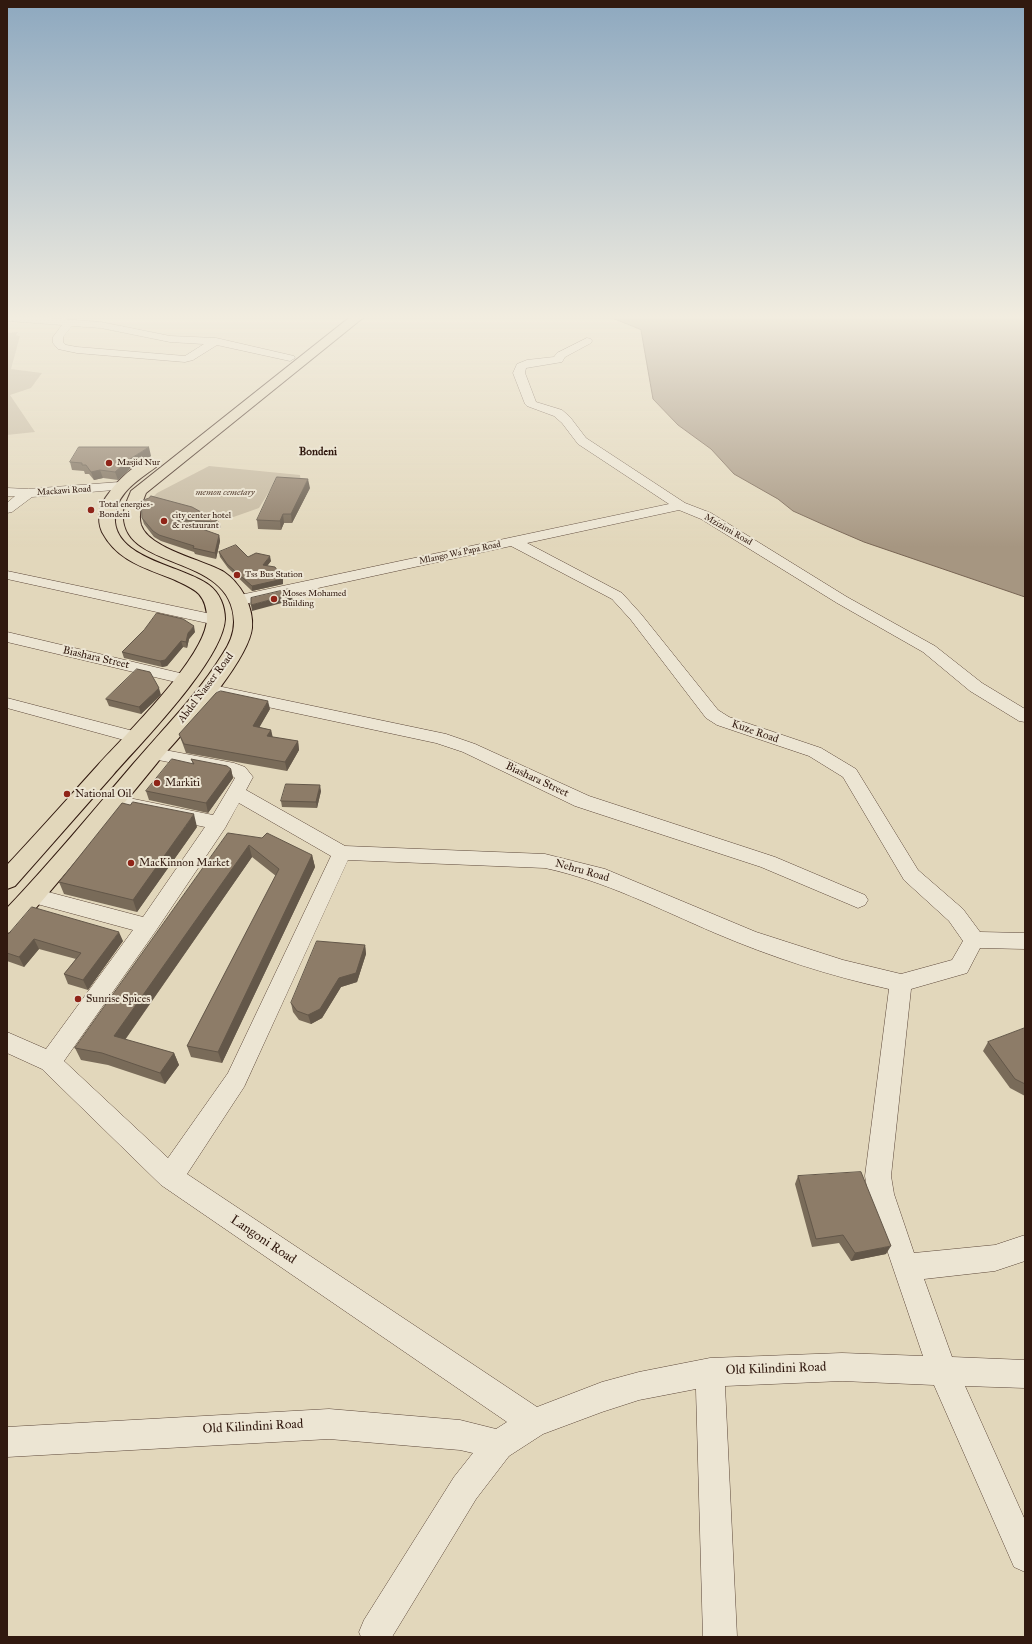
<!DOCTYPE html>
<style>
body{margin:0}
#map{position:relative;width:1032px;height:1644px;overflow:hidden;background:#e2d7bb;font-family:"IM FELL Great Primer",serif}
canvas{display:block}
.frame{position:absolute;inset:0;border:8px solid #31190f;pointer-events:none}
</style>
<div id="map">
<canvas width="1032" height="1644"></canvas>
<div class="frame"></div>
</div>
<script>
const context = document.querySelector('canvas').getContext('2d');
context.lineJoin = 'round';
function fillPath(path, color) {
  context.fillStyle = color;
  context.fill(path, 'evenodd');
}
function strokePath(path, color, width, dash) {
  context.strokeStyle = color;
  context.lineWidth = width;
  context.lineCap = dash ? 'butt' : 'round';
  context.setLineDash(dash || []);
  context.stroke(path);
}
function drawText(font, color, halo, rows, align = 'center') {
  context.font = font + ' "IM FELL Great Primer",serif';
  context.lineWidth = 4;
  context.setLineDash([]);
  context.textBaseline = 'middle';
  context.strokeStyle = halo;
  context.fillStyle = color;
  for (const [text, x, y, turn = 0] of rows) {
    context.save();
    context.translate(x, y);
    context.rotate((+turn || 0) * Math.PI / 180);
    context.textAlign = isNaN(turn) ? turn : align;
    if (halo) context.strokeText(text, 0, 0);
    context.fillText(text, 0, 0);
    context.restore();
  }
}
fillPath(new Path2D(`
 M 18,332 L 16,335 L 20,336 L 11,369 L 42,373 L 31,388 L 10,395 L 35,432 L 7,435 L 7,333 Z
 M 209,466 L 300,475 L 301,483 L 275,482 L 259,508 L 225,520 L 150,500 L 157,493 Z`), '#c4b79e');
const water = new Path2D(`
 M 610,317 L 1025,317 L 1025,597 L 864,542 L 822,524 L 793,511 L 778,499 L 734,474 L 711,449 L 678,425 L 653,399 L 641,330 Z`);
fillPath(water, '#a69681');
strokePath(water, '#776453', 1);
const minor = new Path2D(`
 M 7,317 L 38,317 L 101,322 L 170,336 L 216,338 L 294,356 L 295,358 L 290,361 L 217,345 L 193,360 L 185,362 L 77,353 L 58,349 L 53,343 L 53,337 L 62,325 L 7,321 ZM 72,326 L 101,328 L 170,342 L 204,344 L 185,356 L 77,347 L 66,345 L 63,342 L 63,337 Z
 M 587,338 L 591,339 L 592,341 L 591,343 L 565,357 L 562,362 L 526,368 L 525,373 L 536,402 L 562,410 L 570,417 L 586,438 L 685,503 L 711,513 L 847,597 L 935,646 L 982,683 L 1025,709 L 1025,722 L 1019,721 L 970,691 L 923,652 L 837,603 L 701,519 L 679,510 L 527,543 L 622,593 L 641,614 L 718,710 L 729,717 L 821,748 L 856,769 L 918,870 L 963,909 L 980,932 L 1025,933 L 1025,949 L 980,948 L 967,973 L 911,989 L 891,1176 L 894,1194 L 914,1253 L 995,1245 L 1025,1235 L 1025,1261 L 995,1271 L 924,1279 L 952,1357 L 1025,1360 L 1025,1388 L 965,1386 L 1025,1520 L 1025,1572 L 1014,1567 L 934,1385 L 842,1381 L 725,1386 L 737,1637 L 703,1637 L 696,1389 L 639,1400 L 602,1412 L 543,1434 L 509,1456 L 476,1499 L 392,1637 L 361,1637 L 359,1632 L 364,1620 L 454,1477 L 473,1453 L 460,1450 L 329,1439 L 7,1457 L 7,1427 L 329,1409 L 460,1420 L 496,1429 L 507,1422 L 161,1185 L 42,1069 L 7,1053 L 7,1032 L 46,1049 L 133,930 L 26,901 L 23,896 L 26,891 L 33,888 L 143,917 L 205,827 L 107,806 L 105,801 L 107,796 L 114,795 L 213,815 L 235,778 L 230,774 L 148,758 L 145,754 L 148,750 L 154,748 L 234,763 L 245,767 L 253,777 L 246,790 L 345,846 L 545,854 L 605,869 L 756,932 L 843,960 L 901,974 L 952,960 L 963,941 L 949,921 L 904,880 L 843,777 L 809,756 L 717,725 L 706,718 L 631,620 L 612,599 L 511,546 L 240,605 L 235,603 L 232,600 L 235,597 L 240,595 L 669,504 L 578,444 L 562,423 L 554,416 L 527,406 L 525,404 L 513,373 L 517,364 L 527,360 L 554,357 L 557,353 ZM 239,803 L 331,856 L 228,1073 L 168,1158 L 64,1061 L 155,932 L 225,828 ZM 348,860 L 545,868 C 605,881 659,909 715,933 C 771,957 830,976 889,989 L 865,1176 L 868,1194 L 923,1356 L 842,1353 L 710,1358 L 639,1372 L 602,1382 L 537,1407 L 187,1174 L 244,1087 Z
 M 120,482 L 125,483 L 127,486 L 125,489 L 32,497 L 12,512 L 7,513 L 7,503 L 15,496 L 7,496 L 7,488 L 28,489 Z
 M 7,571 L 216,615 L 221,617 L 224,620 L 221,623 L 216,625 L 7,579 Z
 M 7,632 L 184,674 L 190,675 L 192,679 L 190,683 L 184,684 L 7,642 Z
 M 208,684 L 446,734 L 475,744 L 589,796 L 775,857 L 865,895 L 868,900 L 865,905 L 858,908 L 851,905 L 761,867 L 575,806 L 463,752 L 436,743 L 202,693 L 200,689 L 202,685 Z
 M 7,698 L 141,733 L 144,737 L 141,741 L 135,743 L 7,708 Z`);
const major = new Path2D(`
 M 350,317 L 364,317 L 146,493 C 142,503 138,514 141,525 C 149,549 204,560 224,572 C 233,578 240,587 245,596 C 250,606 253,618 252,628 C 248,663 181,735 157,763 C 119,810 80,856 41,902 L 16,931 L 7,933 L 7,908 C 51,862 92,812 134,763 C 164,728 198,694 222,655 C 229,645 234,634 234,622 C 233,551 118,573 124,511 C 125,504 129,497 131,491 Z
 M 151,460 L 156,461 L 158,464 L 156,467 C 137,481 113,495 115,522 C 119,560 184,566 209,585 C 220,593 225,607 225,619 C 223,660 141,743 113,775 C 80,812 48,849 15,886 L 7,889 L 7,865 C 38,832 68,798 98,765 C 125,735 206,657 207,619 C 207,609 205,601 199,594 C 193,588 183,584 175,580 C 146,568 118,562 102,532 C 96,519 100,504 109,493 C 118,480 135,463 151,460 Z`);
strokePath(minor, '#5d483a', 1);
strokePath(major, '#31190f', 2);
fillPath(minor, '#ece5d3');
fillPath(major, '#e2d7bb');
fillPath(new Path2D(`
 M 151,456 L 132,467 L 118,480 L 103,478 L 94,480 L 89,474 L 85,474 L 84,471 L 72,470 L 70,462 Z
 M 310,488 L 292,523 L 284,523 L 281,530 L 258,529 L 257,520 Z
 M 142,518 L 219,522 L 221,528 L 195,527 L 219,535 L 220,541 L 216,559 L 195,554 L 194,552 L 161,541 L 154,537 L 144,524 Z
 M 219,552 L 271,561 L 267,566 L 283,579 L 283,584 L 252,591 L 228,568 L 220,557 Z
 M 195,632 L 189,639 L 187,648 L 183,647 L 167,666 L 162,667 L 124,658 L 122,652 Z
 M 161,695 L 141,714 L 109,706 L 106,699 Z
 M 270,709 L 259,727 L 271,730 L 272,737 L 298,741 L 299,750 L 287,771 L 186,753 L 182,742 L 179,734 Z
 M 191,759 L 231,769 L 233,778 L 208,813 L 149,800 L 146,791 L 193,764 Z
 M 321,791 L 317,808 L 282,807 L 281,801 Z
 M 197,827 L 137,912 L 64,894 L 59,882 Z
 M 228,833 L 312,855 L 315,867 L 222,1063 L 191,1057 L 187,1046 L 276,876 L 252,857 L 125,1040 L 174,1053 L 179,1065 L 165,1084 L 108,1065 L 81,1060 L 75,1048 Z
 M 7,936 L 123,941 L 88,990 L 68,984 L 64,974 L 76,959 L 39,949 L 24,967 L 7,961 Z
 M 365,945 L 366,954 L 357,982 L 341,987 L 322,1018 L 311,1024 L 299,1020 L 293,1012 L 291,1003 Z
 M 1025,1028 L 1025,1096 L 1010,1088 L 983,1051 L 988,1042 Z
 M 798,1176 L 886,1254 L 851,1261 L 839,1243 L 812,1247 L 795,1184 Z`), '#796b59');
fillPath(new Path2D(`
 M 149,447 L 151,456 L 132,467 L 118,480 L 115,472 L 130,459 Z
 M 100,470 L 103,478 L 94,480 L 91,472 Z
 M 308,479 L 310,488 L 292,523 L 291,514 Z
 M 283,514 L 284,523 L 281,530 L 280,521 Z
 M 219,535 L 220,541 L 216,559 L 215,553 Z
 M 270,556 L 271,561 L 264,570 L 263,565 Z
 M 283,579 L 283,584 L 252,591 L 252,586 Z
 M 292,594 L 293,600 L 252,611 L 251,605 Z
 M 194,626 L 195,632 L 189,639 L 187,648 L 186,642 L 188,633 Z
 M 181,641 L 183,647 L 167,666 L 162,667 L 160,661 Z
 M 159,688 L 161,695 L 141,714 L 139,707 Z
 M 268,701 L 270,709 L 255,735 L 253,726 Z
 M 271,730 L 273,738 L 267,736 Z
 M 298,741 L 299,750 L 287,771 L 285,762 Z
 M 231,769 L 233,778 L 208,813 L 206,803 Z
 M 320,785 L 321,791 L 317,808 L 316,802 Z
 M 194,814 L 197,827 L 137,912 L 133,900 Z
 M 249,845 L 252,857 L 119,1048 L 114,1036 Z
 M 312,855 L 315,867 L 222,1063 L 218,1052 Z
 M 119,932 L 123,941 L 88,990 L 83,980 Z
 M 34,939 L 39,949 L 24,967 L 19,957 Z
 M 365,945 L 366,954 L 357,982 L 341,987 L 322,1018 L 311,1024 L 308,1015 L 339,978 Z
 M 174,1053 L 179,1065 L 165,1084 L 160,1073 Z
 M 891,1246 L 886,1254 L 851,1261 L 855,1253 Z`), '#635749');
const building = new Path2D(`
 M 79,447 L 149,447 L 130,459 L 115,472 L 100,470 L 91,472 L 86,465 L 82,465 L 82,463 L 70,462 Z
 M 277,477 L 308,479 L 291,514 L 283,514 L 280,521 L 257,520 Z
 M 151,496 L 192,507 L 219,522 L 177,520 L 219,535 L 215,553 L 193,548 L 194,546 L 159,535 L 153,531 L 142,518 L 141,501 L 149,498 Z
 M 236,545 L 248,557 L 256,553 L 270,556 L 263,565 L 275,567 L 283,579 L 252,586 L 227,564 L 219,552 Z
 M 289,589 L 292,594 L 251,605 L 251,598 Z
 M 157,613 L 183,619 L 194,626 L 188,633 L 186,642 L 181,641 L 165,660 L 160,661 L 122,652 L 144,630 Z
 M 137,669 L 150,672 L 159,688 L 139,707 L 106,699 Z
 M 221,691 L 268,701 L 253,726 L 271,730 L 267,736 L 298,741 L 285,762 L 184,744 L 179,734 L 216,693 Z
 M 172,759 L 194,764 L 191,759 L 227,766 L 231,769 L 206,803 L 146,791 Z
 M 286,784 L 320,785 L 316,802 L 281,801 Z
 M 133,802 L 194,814 L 133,900 L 59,882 L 122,803 L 130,805 Z
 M 228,833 L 262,838 L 267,833 L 312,855 L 218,1052 L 187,1046 L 279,869 L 249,845 L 114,1036 L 174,1053 L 160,1073 L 102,1053 L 75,1048 Z
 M 32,907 L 119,932 L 83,980 L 64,974 L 81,953 L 34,939 L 19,957 L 7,953 L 7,936 Z
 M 317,941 L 365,945 L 356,973 L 339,978 L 320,1009 L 308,1015 L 297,1011 L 291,1003 Z
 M 1025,1028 L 1025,1084 L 1015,1079 L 988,1042 Z
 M 861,1172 L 891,1246 L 855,1253 L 843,1235 L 816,1239 L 798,1176 Z`);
fillPath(building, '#8d7c68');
strokePath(building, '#635749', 1);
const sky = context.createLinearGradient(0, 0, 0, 547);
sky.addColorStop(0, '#8da8bf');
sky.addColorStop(0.58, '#f2ede0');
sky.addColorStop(1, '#f2ede000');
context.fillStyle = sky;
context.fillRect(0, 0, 1032, 547);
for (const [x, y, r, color] of [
 [109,463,4,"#8f2418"],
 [91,510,4,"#8f2418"],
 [164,521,4,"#8f2418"],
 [237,575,4,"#8f2418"],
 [274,599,4,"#8f2418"],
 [157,783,4,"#8f2418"],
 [67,794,4,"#8f2418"],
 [131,863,4,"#8f2418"],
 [78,999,4,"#8f2418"]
]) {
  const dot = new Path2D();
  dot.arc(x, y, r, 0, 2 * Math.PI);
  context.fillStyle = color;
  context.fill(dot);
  strokePath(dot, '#ece5d3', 1.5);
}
drawText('9px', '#31190f', '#ece5d3', [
 ["Masjid Nur",117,463],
 ["Total energies-",99,505],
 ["Bondeni",99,515],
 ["city center hotel",172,516],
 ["& restaurant",172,526],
 ["Tss Bus Station",245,575],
 ["Moses Mohamed",282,594],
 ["Building",282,604]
], 'left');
drawText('9px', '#31190f', '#ece5d3', [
 ["Mackawi Road",64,491,-4],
 ["Mzizimi Road",728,530,30],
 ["Mlango Wa Papa Road",460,553,-12]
]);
drawText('italic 9px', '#5d483a', '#ece5d3', [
 ["memon cemetary",225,493]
]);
drawText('bold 11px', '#31190f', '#ece5d3', [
 ["Bondeni",318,452]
]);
drawText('11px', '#31190f', '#ece5d3', [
 ["Biashara Street",96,658,13],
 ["Abdel Nasser Road",206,688,-53],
 ["Kuze Road",755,732,19],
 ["Biashara Street",537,780,25],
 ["Nehru Road",582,871,16]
]);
drawText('11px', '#31190f', '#ece5d3', [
 ["Markiti",165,783],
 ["National Oil",75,794],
 ["MacKinnon Market",139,863],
 ["Sunrise Spices",86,999]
], 'left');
drawText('13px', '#31190f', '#ece5d3', [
 ["Langoni Road",263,1240,34],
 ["Old Kilindini Road",776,1369,-2],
 ["Old Kilindini Road",253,1427,-3]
]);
</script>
